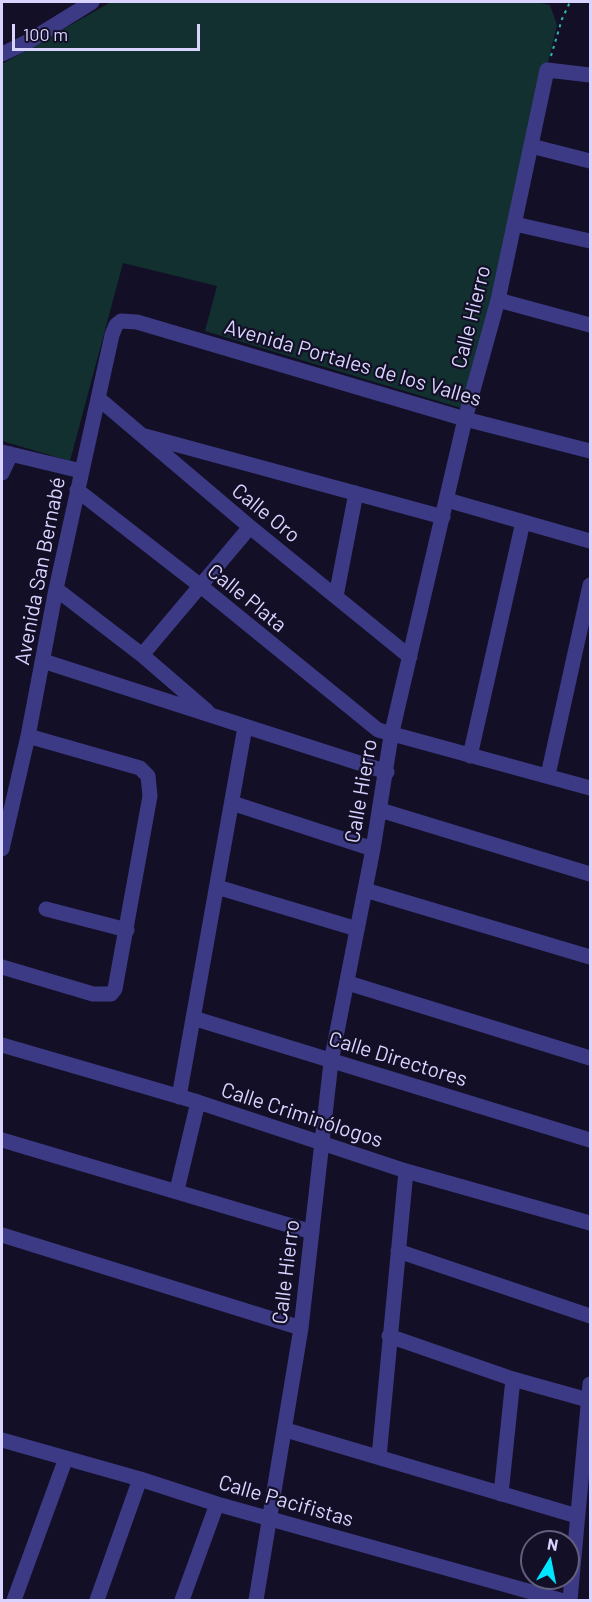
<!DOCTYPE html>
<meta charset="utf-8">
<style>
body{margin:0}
#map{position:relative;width:592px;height:1602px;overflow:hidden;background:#130f26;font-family:Barlow,sans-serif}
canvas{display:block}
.frame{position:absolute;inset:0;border:3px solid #d9d4ff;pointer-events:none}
.north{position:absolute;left:520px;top:1530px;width:60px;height:60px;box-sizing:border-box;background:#130f26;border:2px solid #625e7d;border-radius:50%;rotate:10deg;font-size:16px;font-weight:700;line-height:24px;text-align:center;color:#d9d4ff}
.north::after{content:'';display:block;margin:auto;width:21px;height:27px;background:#00e5ff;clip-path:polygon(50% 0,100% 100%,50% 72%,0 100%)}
.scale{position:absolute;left:12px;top:24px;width:188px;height:27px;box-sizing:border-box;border:3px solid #d9d4ff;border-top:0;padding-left:8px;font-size:18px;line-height:21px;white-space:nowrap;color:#d9d4ff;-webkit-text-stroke:4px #130f26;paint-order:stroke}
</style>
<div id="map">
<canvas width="592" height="1602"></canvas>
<div class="frame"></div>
<div class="north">N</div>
<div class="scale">100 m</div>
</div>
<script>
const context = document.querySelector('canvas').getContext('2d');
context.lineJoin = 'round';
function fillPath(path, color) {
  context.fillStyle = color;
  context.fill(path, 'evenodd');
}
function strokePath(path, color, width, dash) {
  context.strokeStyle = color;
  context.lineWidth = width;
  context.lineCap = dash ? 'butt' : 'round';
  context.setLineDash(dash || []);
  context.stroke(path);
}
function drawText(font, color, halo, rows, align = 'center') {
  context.font = font + ' Barlow,sans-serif';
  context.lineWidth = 4.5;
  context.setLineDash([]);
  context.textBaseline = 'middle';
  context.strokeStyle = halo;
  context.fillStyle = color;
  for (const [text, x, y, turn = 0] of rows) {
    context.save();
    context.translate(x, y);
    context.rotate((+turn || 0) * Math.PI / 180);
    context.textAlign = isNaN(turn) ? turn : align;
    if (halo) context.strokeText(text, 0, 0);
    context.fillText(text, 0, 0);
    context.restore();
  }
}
fillPath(new Path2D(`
 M 111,2 L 537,2 L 550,5 L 557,25 L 475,365 L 461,408 L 205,331 L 217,286 L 123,263 L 70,461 L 2,441 L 2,64 Z`), '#12302f');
strokePath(new Path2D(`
 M 551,56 L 562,19 L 570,2`), '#2fb8b0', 2, [3, 4.5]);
strokePath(new Path2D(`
 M 2,54 L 29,41 L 92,2
 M 531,146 L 590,161
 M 515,224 L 590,241
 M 498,300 L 590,325
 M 98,398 L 250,527 L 410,657
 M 145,436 L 443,517
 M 2,452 L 81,471
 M 2,473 L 11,454
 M 77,490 L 202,587 L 378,730 L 590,788
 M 447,500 L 590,541
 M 56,589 L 142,655 L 207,711
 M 336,596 L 356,493
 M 142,655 L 250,527
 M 43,661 L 387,772
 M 470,756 L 523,522
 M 548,775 L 590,585
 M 232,803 L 373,849
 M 380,810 L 590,874
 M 2,849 L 28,736 L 56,589 L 112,335 L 116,325 L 121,321 L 137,322 L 465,419 L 590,451
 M 217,887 L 357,929
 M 365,890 L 590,957
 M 46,909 L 127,930
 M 2,967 L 93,994 L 111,994 L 115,989 L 150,796 L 148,776 L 140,768 L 28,736
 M 348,983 L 590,1058
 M 193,1018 L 590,1140
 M 2,1045 L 198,1102 L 406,1171 L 590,1223
 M 179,1097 L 245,727
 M 2,1140 L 312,1232
 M 177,1190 L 198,1102
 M 2,1235 L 301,1328
 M 398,1251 L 590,1316
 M 389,1336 L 513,1379 L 588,1400
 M 286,1430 L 577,1516
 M 2,1440 L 140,1479 L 217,1504 L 560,1600
 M 379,1457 L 406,1171
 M 501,1494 L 513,1379
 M 14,1600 L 66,1458
 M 97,1600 L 140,1479
 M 182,1600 L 217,1504
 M 256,1600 L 301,1328 L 331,1062 L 373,849 L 391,736 L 465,419 L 498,300 L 547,70 L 590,75
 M 570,1600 L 590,1384`), '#3d3a85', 15);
drawText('21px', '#d9d4ff', '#130f26', [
 ["Calle Hierro",471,317,-76],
 ["Avenida Portales de los Valles",353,363,16],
 ["Calle Oro",266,513,39],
 ["Avenida San Bernabé",40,571,-79],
 ["Calle Plata",247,598,39],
 ["Calle Hierro",361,791,-80],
 ["Calle Directores",398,1059,17],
 ["Calle Criminólogos",302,1115,18],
 ["Calle Hierro",286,1272,-83],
 ["Calle Pacifistas",286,1501,16]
]);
</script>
